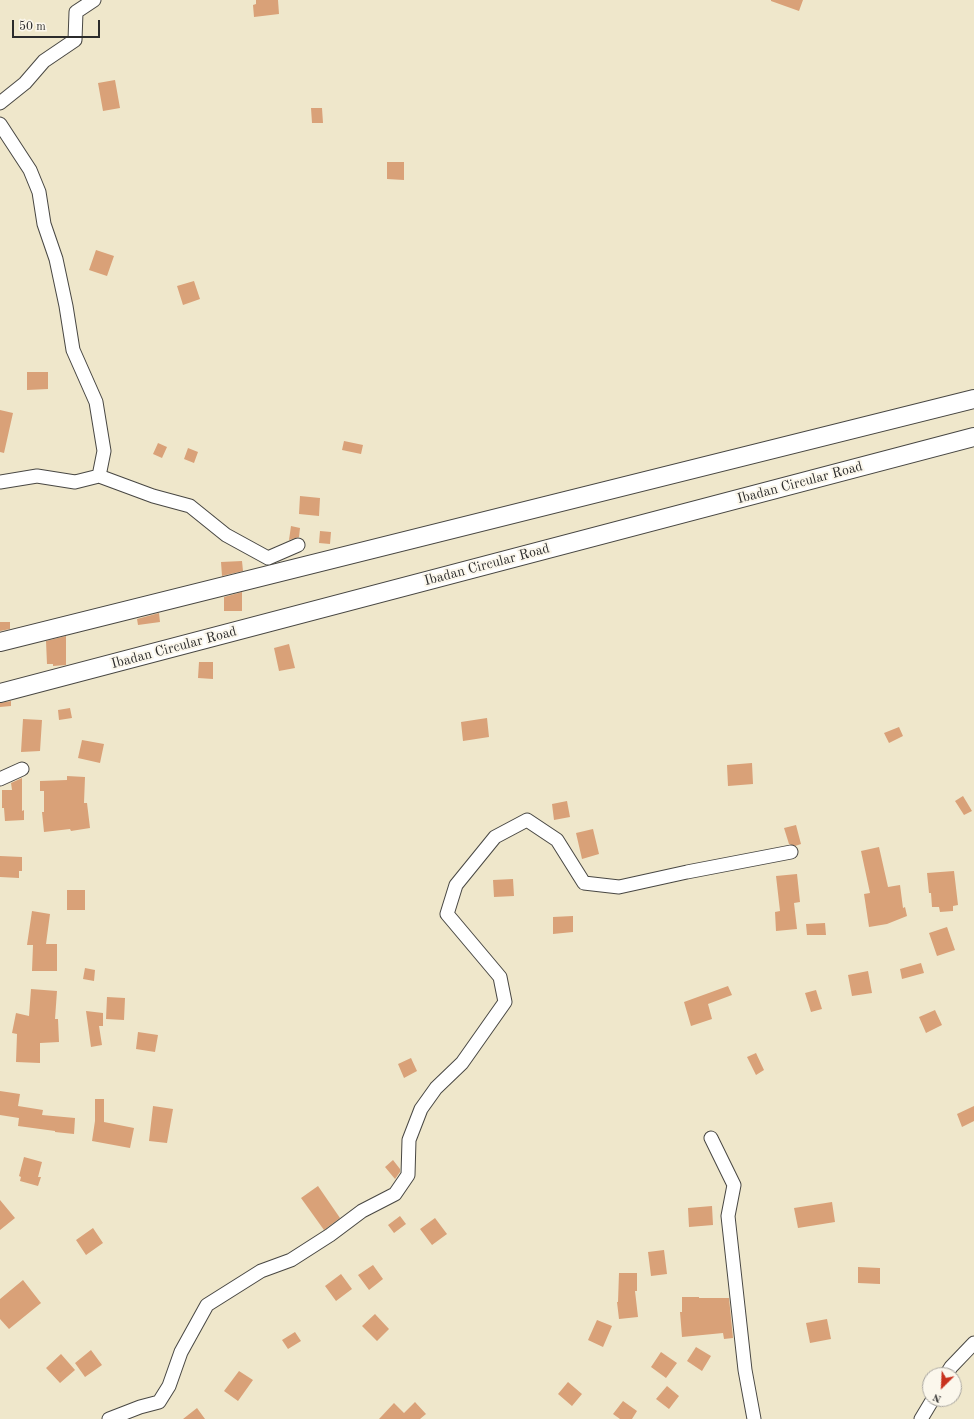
<!DOCTYPE html>
<style>
body{margin:0}
#map{position:relative;width:974px;height:1419px;overflow:hidden;background:#efe7cb;font-family:"Old Standard TT",serif}
canvas{display:block}
.north{position:absolute;left:922px;top:1367px;width:40px;height:40px;box-sizing:border-box;background:#fbf7ec;border:1px solid #a8a59f;border-radius:50%;rotate:204deg;font-size:11px;font-weight:700;line-height:16px;text-align:center;color:#2b2b2b}
.north::after{content:'';display:block;margin:auto;width:14px;height:18px;background:#c8321e;clip-path:polygon(50% 0,100% 100%,50% 72%,0 100%)}
.scale{position:absolute;left:12px;top:20px;width:88px;height:18px;box-sizing:border-box;border:2px solid #2b2b2b;border-top:0;padding-left:5px;font-size:12px;line-height:14px;white-space:nowrap;color:#2b2b2b;-webkit-text-stroke:3px #fbf7ec;paint-order:stroke}
</style>
<div id="map">
<canvas width="974" height="1419"></canvas>
<div class="north">N</div>
<div class="scale">50 m</div>
</div>
<script>
const context = document.querySelector('canvas').getContext('2d');
context.lineJoin = 'round';
function fillPath(path, color) {
  context.fillStyle = color;
  context.fill(path, 'evenodd');
}
function strokePath(path, color, width, dash) {
  context.strokeStyle = color;
  context.lineWidth = width;
  context.lineCap = dash ? 'butt' : 'round';
  context.setLineDash(dash || []);
  context.stroke(path);
}
function drawText(font, color, halo, rows, align = 'center') {
  context.font = font + ' "Old Standard TT",serif';
  context.lineWidth = 4;
  context.setLineDash([]);
  context.textBaseline = 'middle';
  context.strokeStyle = halo;
  context.fillStyle = color;
  for (const [text, x, y, turn = 0] of rows) {
    context.save();
    context.translate(x, y);
    context.rotate((+turn || 0) * Math.PI / 180);
    context.textAlign = isNaN(turn) ? turn : align;
    if (halo) context.strokeText(text, 0, 0);
    context.fillText(text, 0, 0);
    context.restore();
  }
}
fillPath(new Path2D(`
 M 256,0 L 278,0 L 279,14 L 254,17 L 253,5 L 256,4 Z
 M 771,0 L 803,0 L 799,11 L 771,1 Z
 M 115,80 L 120,108 L 103,111 L 98,83 Z
 M 311,108 L 322,108 L 323,123 L 312,123 Z
 M 387,162 L 404,162 L 404,180 L 387,179 Z
 M 96,250 L 114,256 L 107,276 L 89,270 Z
 M 194,281 L 200,299 L 183,305 L 177,286 Z
 M 27,372 L 48,372 L 48,389 L 27,390 Z
 M 0,410 L 13,413 L 4,453 L 0,452 Z
 M 344,441 L 363,445 L 361,454 L 342,450 Z
 M 158,443 L 167,447 L 162,458 L 153,454 Z
 M 188,448 L 198,452 L 194,463 L 184,459 Z
 M 300,496 L 320,498 L 319,516 L 299,514 Z
 M 291,526 L 300,528 L 299,537 L 289,540 Z
 M 320,531 L 331,532 L 330,544 L 319,543 Z
 M 242,561 L 243,571 L 222,576 L 221,562 Z
 M 242,592 L 242,611 L 224,611 L 224,597 Z
 M 159,613 L 160,622 L 138,625 L 137,619 Z
 M 0,622 L 10,622 L 10,629 L 0,631 Z
 M 66,636 L 66,665 L 53,666 L 53,664 L 47,664 L 46,641 Z
 M 289,644 L 295,668 L 279,671 L 274,648 Z
 M 199,662 L 213,662 L 213,679 L 198,678 Z
 M 11,701 L 11,706 L 0,707 L 0,703 Z
 M 70,708 L 72,718 L 59,720 L 58,710 Z
 M 487,718 L 489,737 L 463,741 L 461,722 Z
 M 23,719 L 42,720 L 40,751 L 21,752 Z
 M 899,727 L 903,736 L 889,743 L 884,733 Z
 M 82,740 L 104,744 L 100,763 L 78,758 Z
 M 752,763 L 753,784 L 728,786 L 727,765 Z
 M 67,776 L 85,777 L 84,803 L 87,803 L 90,828 L 71,831 L 70,829 L 44,832 L 42,812 L 44,812 L 44,791 L 40,791 L 40,781 L 67,780 Z
 M 22,778 L 22,811 L 24,810 L 24,820 L 5,821 L 4,808 L 2,808 L 2,790 L 12,790 L 11,783 Z
 M 963,796 L 972,811 L 964,815 L 955,801 Z
 M 567,801 L 570,817 L 554,820 L 552,804 Z
 M 796,825 L 801,844 L 795,846 L 789,844 L 784,828 Z
 M 593,829 L 599,854 L 582,859 L 576,833 Z
 M 879,847 L 888,887 L 900,885 L 903,908 L 905,907 L 907,916 L 887,924 L 869,927 L 864,894 L 870,893 L 861,851 Z
 M 0,856 L 22,857 L 22,871 L 19,871 L 19,878 L 0,877 Z
 M 954,871 L 958,905 L 953,906 L 953,911 L 940,912 L 939,907 L 932,907 L 931,893 L 929,893 L 927,873 Z
 M 797,874 L 800,902 L 794,903 L 797,929 L 776,931 L 775,912 L 780,911 L 776,876 Z
 M 513,879 L 514,896 L 494,897 L 493,880 Z
 M 67,890 L 85,890 L 85,910 L 67,910 Z
 M 32,911 L 50,914 L 46,944 L 57,944 L 57,971 L 32,971 L 33,945 L 27,945 Z
 M 573,916 L 573,932 L 553,934 L 553,917 Z
 M 825,923 L 826,935 L 807,935 L 806,924 Z
 M 947,927 L 955,950 L 937,956 L 929,933 Z
 M 921,963 L 924,973 L 902,979 L 900,969 Z
 M 85,968 L 95,970 L 94,981 L 83,979 Z
 M 868,971 L 872,993 L 852,996 L 848,975 Z
 M 728,986 L 732,995 L 708,1004 L 712,1019 L 691,1026 L 684,1002 Z
 M 31,989 L 57,991 L 55,1019 L 58,1019 L 59,1042 L 40,1043 L 40,1063 L 16,1062 L 17,1034 L 12,1033 L 16,1013 L 29,1016 Z
 M 816,990 L 822,1009 L 811,1012 L 805,993 Z
 M 107,997 L 125,998 L 124,1020 L 106,1019 Z
 M 935,1010 L 942,1025 L 926,1033 L 919,1017 Z
 M 86,1011 L 103,1013 L 103,1026 L 99,1026 L 102,1045 L 91,1047 Z
 M 138,1032 L 158,1035 L 155,1052 L 136,1049 Z
 M 756,1053 L 764,1070 L 756,1075 L 747,1057 Z
 M 411,1058 L 417,1071 L 404,1078 L 398,1064 Z
 M 0,1091 L 20,1094 L 18,1106 L 43,1110 L 42,1115 L 75,1118 L 74,1134 L 55,1132 L 55,1131 L 18,1126 L 19,1118 L 0,1115 Z
 M 95,1099 L 104,1099 L 104,1122 L 134,1128 L 130,1148 L 92,1141 L 95,1121 Z
 M 153,1106 L 173,1109 L 167,1143 L 149,1141 Z
 M 974,1106 L 974,1121 L 962,1127 L 957,1114 Z
 M 24,1157 L 42,1162 L 38,1177 L 41,1177 L 38,1186 L 20,1181 L 21,1177 L 19,1176 Z
 M 393,1160 L 400,1169 L 400,1172 L 395,1179 L 385,1167 Z
 M 318,1186 L 340,1218 L 324,1230 L 301,1198 Z
 M 0,1200 L 15,1218 L 0,1230 Z
 M 832,1202 L 835,1222 L 798,1228 L 794,1208 Z
 M 712,1206 L 713,1225 L 689,1227 L 688,1208 Z
 M 400,1216 L 406,1224 L 394,1233 L 388,1225 Z
 M 435,1218 L 447,1234 L 432,1245 L 420,1229 Z
 M 93,1228 L 103,1243 L 86,1255 L 76,1240 Z
 M 664,1250 L 667,1274 L 651,1276 L 648,1252 Z
 M 373,1265 L 383,1279 L 369,1290 L 358,1275 Z
 M 858,1267 L 880,1268 L 880,1284 L 858,1283 Z
 M 619,1273 L 637,1273 L 637,1291 L 635,1291 L 638,1317 L 619,1319 L 617,1302 L 618,1302 Z
 M 341,1274 L 352,1289 L 336,1301 L 325,1286 Z
 M 23,1280 L 41,1303 L 9,1329 L 0,1319 L 0,1299 Z
 M 682,1297 L 699,1297 L 699,1298 L 729,1298 L 733,1338 L 724,1339 L 723,1333 L 682,1337 L 680,1312 L 682,1312 Z
 M 375,1314 L 389,1329 L 377,1341 L 362,1326 Z
 M 827,1319 L 831,1339 L 810,1343 L 806,1323 Z
 M 597,1320 L 612,1326 L 603,1347 L 588,1340 Z
 M 295,1332 L 301,1341 L 288,1349 L 282,1340 Z
 M 696,1347 L 711,1356 L 702,1371 L 687,1361 Z
 M 91,1350 L 102,1365 L 85,1377 L 75,1363 Z
 M 661,1352 L 677,1363 L 666,1378 L 651,1367 Z
 M 61,1354 L 75,1370 L 60,1383 L 46,1368 Z
 M 239,1371 L 253,1380 L 238,1401 L 224,1391 Z
 M 568,1382 L 582,1394 L 572,1406 L 558,1394 Z
 M 667,1386 L 679,1396 L 669,1409 L 656,1399 Z
 M 623,1401 L 637,1411 L 632,1419 L 620,1419 L 613,1414 Z
 M 415,1402 L 426,1414 L 420,1419 L 379,1419 L 394,1403 L 404,1413 Z
 M 197,1408 L 205,1419 L 183,1419 Z`), '#d9a178');
const minor = new Path2D(`
 M 0,103 L 25,83 L 44,61 L 75,40 L 76,12 L 94,0
 M 0,124 L 30,170 L 39,192 L 44,224 L 56,259 L 66,306 L 73,350 L 96,402 L 104,451 L 99,476 L 75,482 L 37,476 L 0,482
 M 99,476 L 153,496 L 190,506 L 226,535 L 268,558 L 298,545
 M 0,779 L 22,769
 M 711,1138 L 734,1185 L 728,1216 L 745,1370 L 754,1419
 M 946,1375 L 951,1367 L 974,1343
 M 109,1419 L 140,1407 L 159,1402 L 169,1386 L 181,1352 L 207,1305 L 261,1271 L 291,1260 L 330,1235 L 362,1211 L 395,1194 L 408,1175 L 409,1140 L 421,1109 L 436,1088 L 462,1063 L 505,1002 L 500,977 L 447,914 L 456,885 L 495,837 L 527,820 L 557,840 L 584,883 L 619,887 L 687,872 L 791,852
 M 921,1419 L 933,1399`);
const highway = new Path2D(`
 M 0,642 L 974,399
 M 0,693 L 974,437`);
strokePath(minor, '#484743', 15);
strokePath(highway, '#484743', 20);
strokePath(minor, '#fff', 13);
strokePath(highway, '#fff', 18);
drawText('14px', '#2b2b2b', '#fbf7ec', [
 ["Ibadan Circular Road",800,483,-15],
 ["Ibadan Circular Road",487,565,-15],
 ["Ibadan Circular Road",174,648,-15]
]);
</script>
